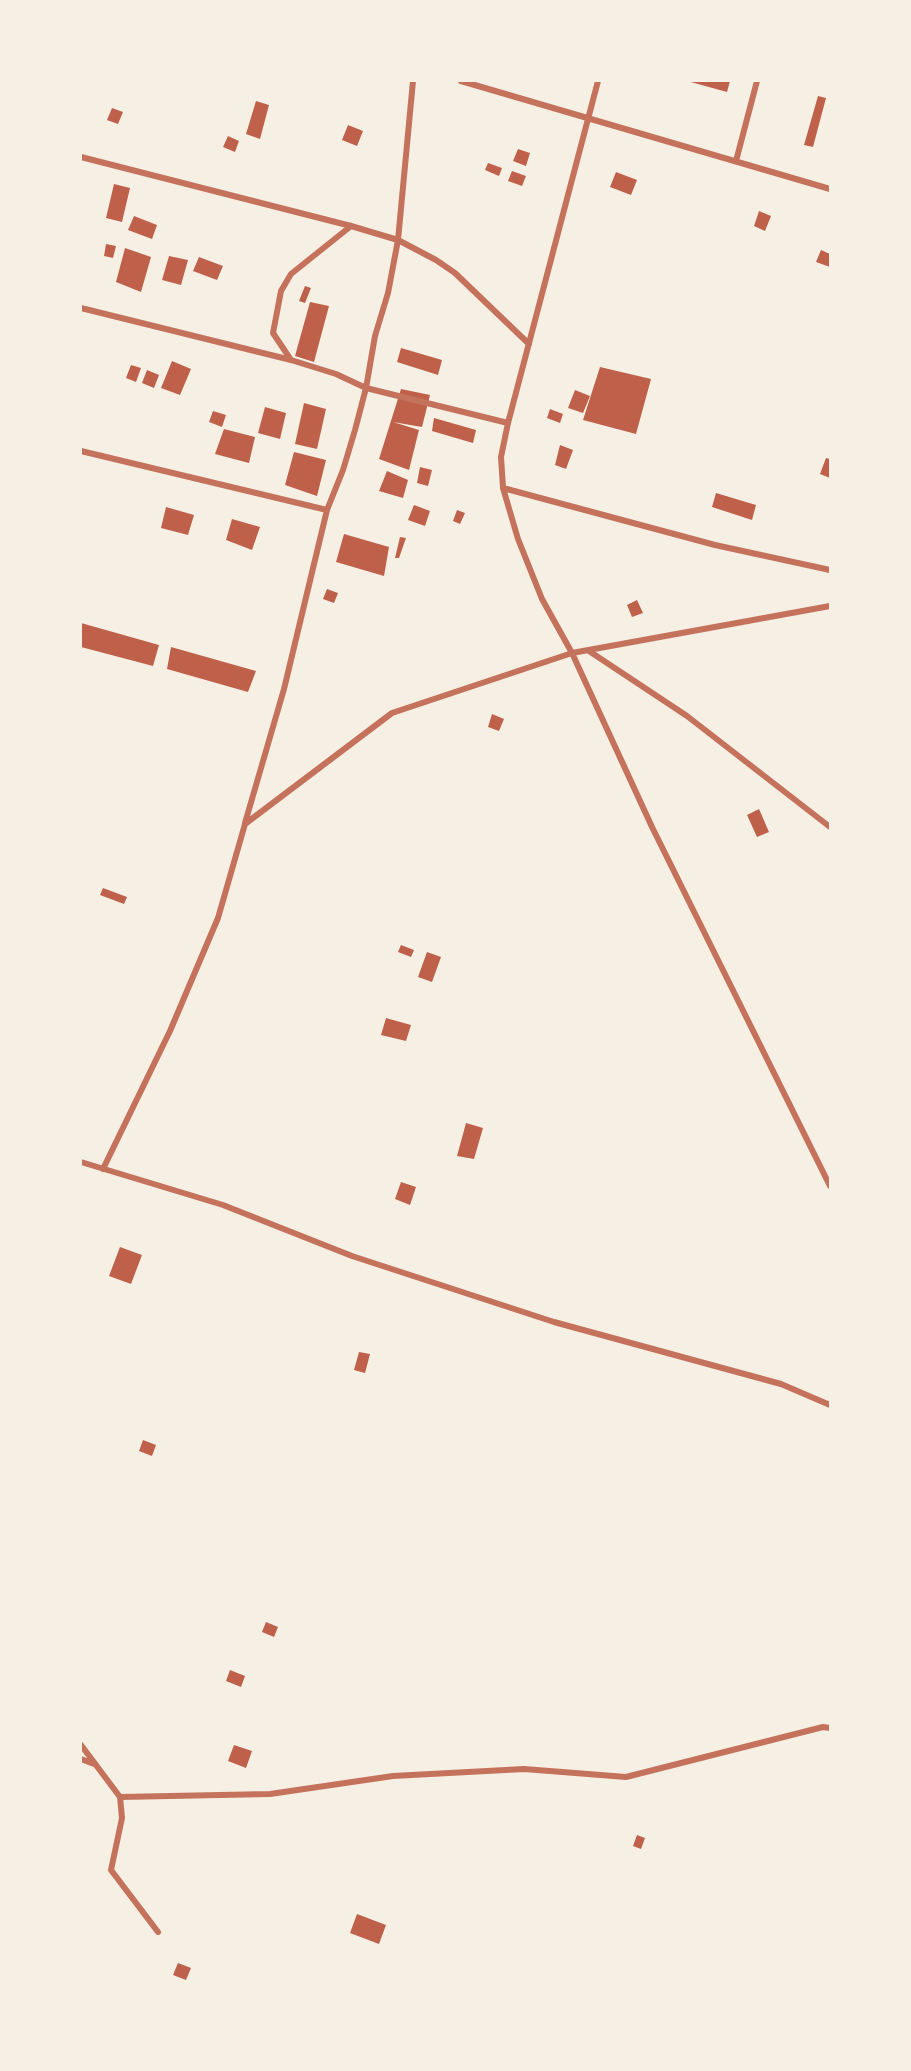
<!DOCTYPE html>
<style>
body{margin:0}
#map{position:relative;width:911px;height:2071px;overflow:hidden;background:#f6efe4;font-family:Jost,sans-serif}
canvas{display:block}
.frame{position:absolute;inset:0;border:82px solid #f6efe4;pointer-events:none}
</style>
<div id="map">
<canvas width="911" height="2071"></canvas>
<div class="frame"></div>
</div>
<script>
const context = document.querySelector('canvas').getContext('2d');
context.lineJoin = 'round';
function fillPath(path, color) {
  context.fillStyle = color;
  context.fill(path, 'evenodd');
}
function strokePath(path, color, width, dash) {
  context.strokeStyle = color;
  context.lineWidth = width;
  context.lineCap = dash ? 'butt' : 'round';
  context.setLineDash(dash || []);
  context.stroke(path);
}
fillPath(new Path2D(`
 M 687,81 L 730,81 L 727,92 Z
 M 818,96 L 826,98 L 813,147 L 804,145 Z
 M 256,101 L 269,105 L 260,139 L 246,134 Z
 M 112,108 L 123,112 L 118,124 L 107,120 Z
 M 348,125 L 363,131 L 357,146 L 342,140 Z
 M 228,136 L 239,141 L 235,152 L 223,147 Z
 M 518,149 L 530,153 L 526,166 L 513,161 Z
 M 488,163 L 502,168 L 499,176 L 485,170 Z
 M 512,171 L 526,176 L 522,186 L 508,181 Z
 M 616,172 L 637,180 L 631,195 L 610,187 Z
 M 114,184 L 130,188 L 122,222 L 106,218 Z
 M 759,211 L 771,216 L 765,231 L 754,226 Z
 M 134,216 L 157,225 L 152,239 L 128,230 Z
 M 106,244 L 116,246 L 113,258 L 104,256 Z
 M 125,248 L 151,257 L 141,292 L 116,282 Z
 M 821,250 L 830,254 L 830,267 L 816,262 Z
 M 169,256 L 188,260 L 181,285 L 162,280 Z
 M 199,257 L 223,266 L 217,280 L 193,271 Z
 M 305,286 L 311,288 L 305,303 L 299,301 Z
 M 310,302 L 329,306 L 314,362 L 295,356 Z
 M 401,348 L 442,360 L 438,375 L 397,362 Z
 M 172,361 L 191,369 L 180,395 L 161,388 Z
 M 131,365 L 141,368 L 136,382 L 126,378 Z
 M 600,367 L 651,379 L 636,434 L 583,420 Z
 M 147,370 L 159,375 L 154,388 L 142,383 Z
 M 401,389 L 430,395 L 422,427 L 393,422 L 419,430 L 409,470 L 379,459 Z
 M 575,390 L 590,396 L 583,413 L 568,408 Z
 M 304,403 L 326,409 L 317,449 L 295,444 Z
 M 265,407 L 286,413 L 280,439 L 258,433 Z
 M 550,409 L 563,414 L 560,423 L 547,418 Z
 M 213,411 L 226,415 L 222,427 L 209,422 Z
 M 434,418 L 476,430 L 473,443 L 432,431 Z
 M 224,429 L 255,437 L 249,463 L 215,454 Z
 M 560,445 L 573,450 L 566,469 L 555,465 Z
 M 294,452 L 326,460 L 317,496 L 285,485 Z
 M 826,458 L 830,459 L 830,478 L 820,474 Z
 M 420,467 L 432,470 L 428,486 L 417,483 Z
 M 387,471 L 408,480 L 403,498 L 379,491 Z
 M 716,493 L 756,505 L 752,520 L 712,507 Z
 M 414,505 L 430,511 L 425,526 L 408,520 Z
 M 166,507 L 194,515 L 188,535 L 161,528 Z
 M 457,510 L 465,513 L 460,524 L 453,521 Z
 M 232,519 L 260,527 L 252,550 L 226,540 Z
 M 344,534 L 389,547 L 384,576 L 336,562 Z
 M 400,537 L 406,538 L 399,558 L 395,558 Z
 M 327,589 L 338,593 L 334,603 L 323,599 Z
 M 637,600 L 643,613 L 632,617 L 627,605 Z
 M 81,623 L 159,645 L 153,666 L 81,647 Z
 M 171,647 L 256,671 L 248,692 L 167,669 Z
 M 492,714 L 504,719 L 499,731 L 488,727 Z
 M 759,809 L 769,832 L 757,837 L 747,815 Z
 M 103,888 L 127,897 L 124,904 L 100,895 Z
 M 401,945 L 414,950 L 411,957 L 398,952 Z
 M 427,952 L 441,957 L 432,982 L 418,977 Z
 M 386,1018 L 411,1025 L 406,1041 L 381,1035 Z
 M 466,1123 L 483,1128 L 474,1159 L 457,1156 Z
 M 401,1182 L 416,1187 L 410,1205 L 395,1199 Z
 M 120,1247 L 142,1255 L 131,1284 L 109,1276 Z
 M 359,1352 L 370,1354 L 365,1373 L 354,1370 Z
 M 143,1440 L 156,1445 L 152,1456 L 139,1451 Z
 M 266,1622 L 278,1627 L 274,1637 L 262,1632 Z
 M 230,1670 L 245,1676 L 241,1687 L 226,1681 Z
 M 234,1745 L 252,1751 L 246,1768 L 228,1761 Z
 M 637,1835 L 645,1838 L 641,1849 L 633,1846 Z
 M 357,1914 L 386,1925 L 379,1944 L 350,1933 Z
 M 178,1963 L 191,1968 L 186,1980 L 173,1975 Z`), '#bf614a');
strokePath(new Path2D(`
 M 461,81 L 830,189
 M 598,81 L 508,423 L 501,457 L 503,488 L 518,539 L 542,599 L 572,653 L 652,827 L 830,1186
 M 81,157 L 351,226 L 398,240 L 436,260 L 455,273 L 529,344
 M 736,161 L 757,81
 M 81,308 L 291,360 L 336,374 L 366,388 L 508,423
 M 291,360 L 273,333 L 281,291 L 291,274 L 351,226
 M 81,451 L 327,510
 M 503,488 L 715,545 L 830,570
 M 589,651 L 687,716 L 830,827
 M 245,823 L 284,689 L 327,510 L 343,470 L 355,430 L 366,388 L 375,336 L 388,293 L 398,240 L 413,81
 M 81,1162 L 223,1205 L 352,1256 L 554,1322 L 781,1384 L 830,1405
 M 103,1169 L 170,1031 L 218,918 L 245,824 L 392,713 L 572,653 L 830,606
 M 81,1745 L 120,1797 L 122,1818 L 111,1870 L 158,1932
 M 81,1759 L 94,1764
 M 120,1797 L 270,1794 L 393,1776 L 524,1769 L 626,1777 L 823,1727 L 830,1728`), '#c5725c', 6);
</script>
